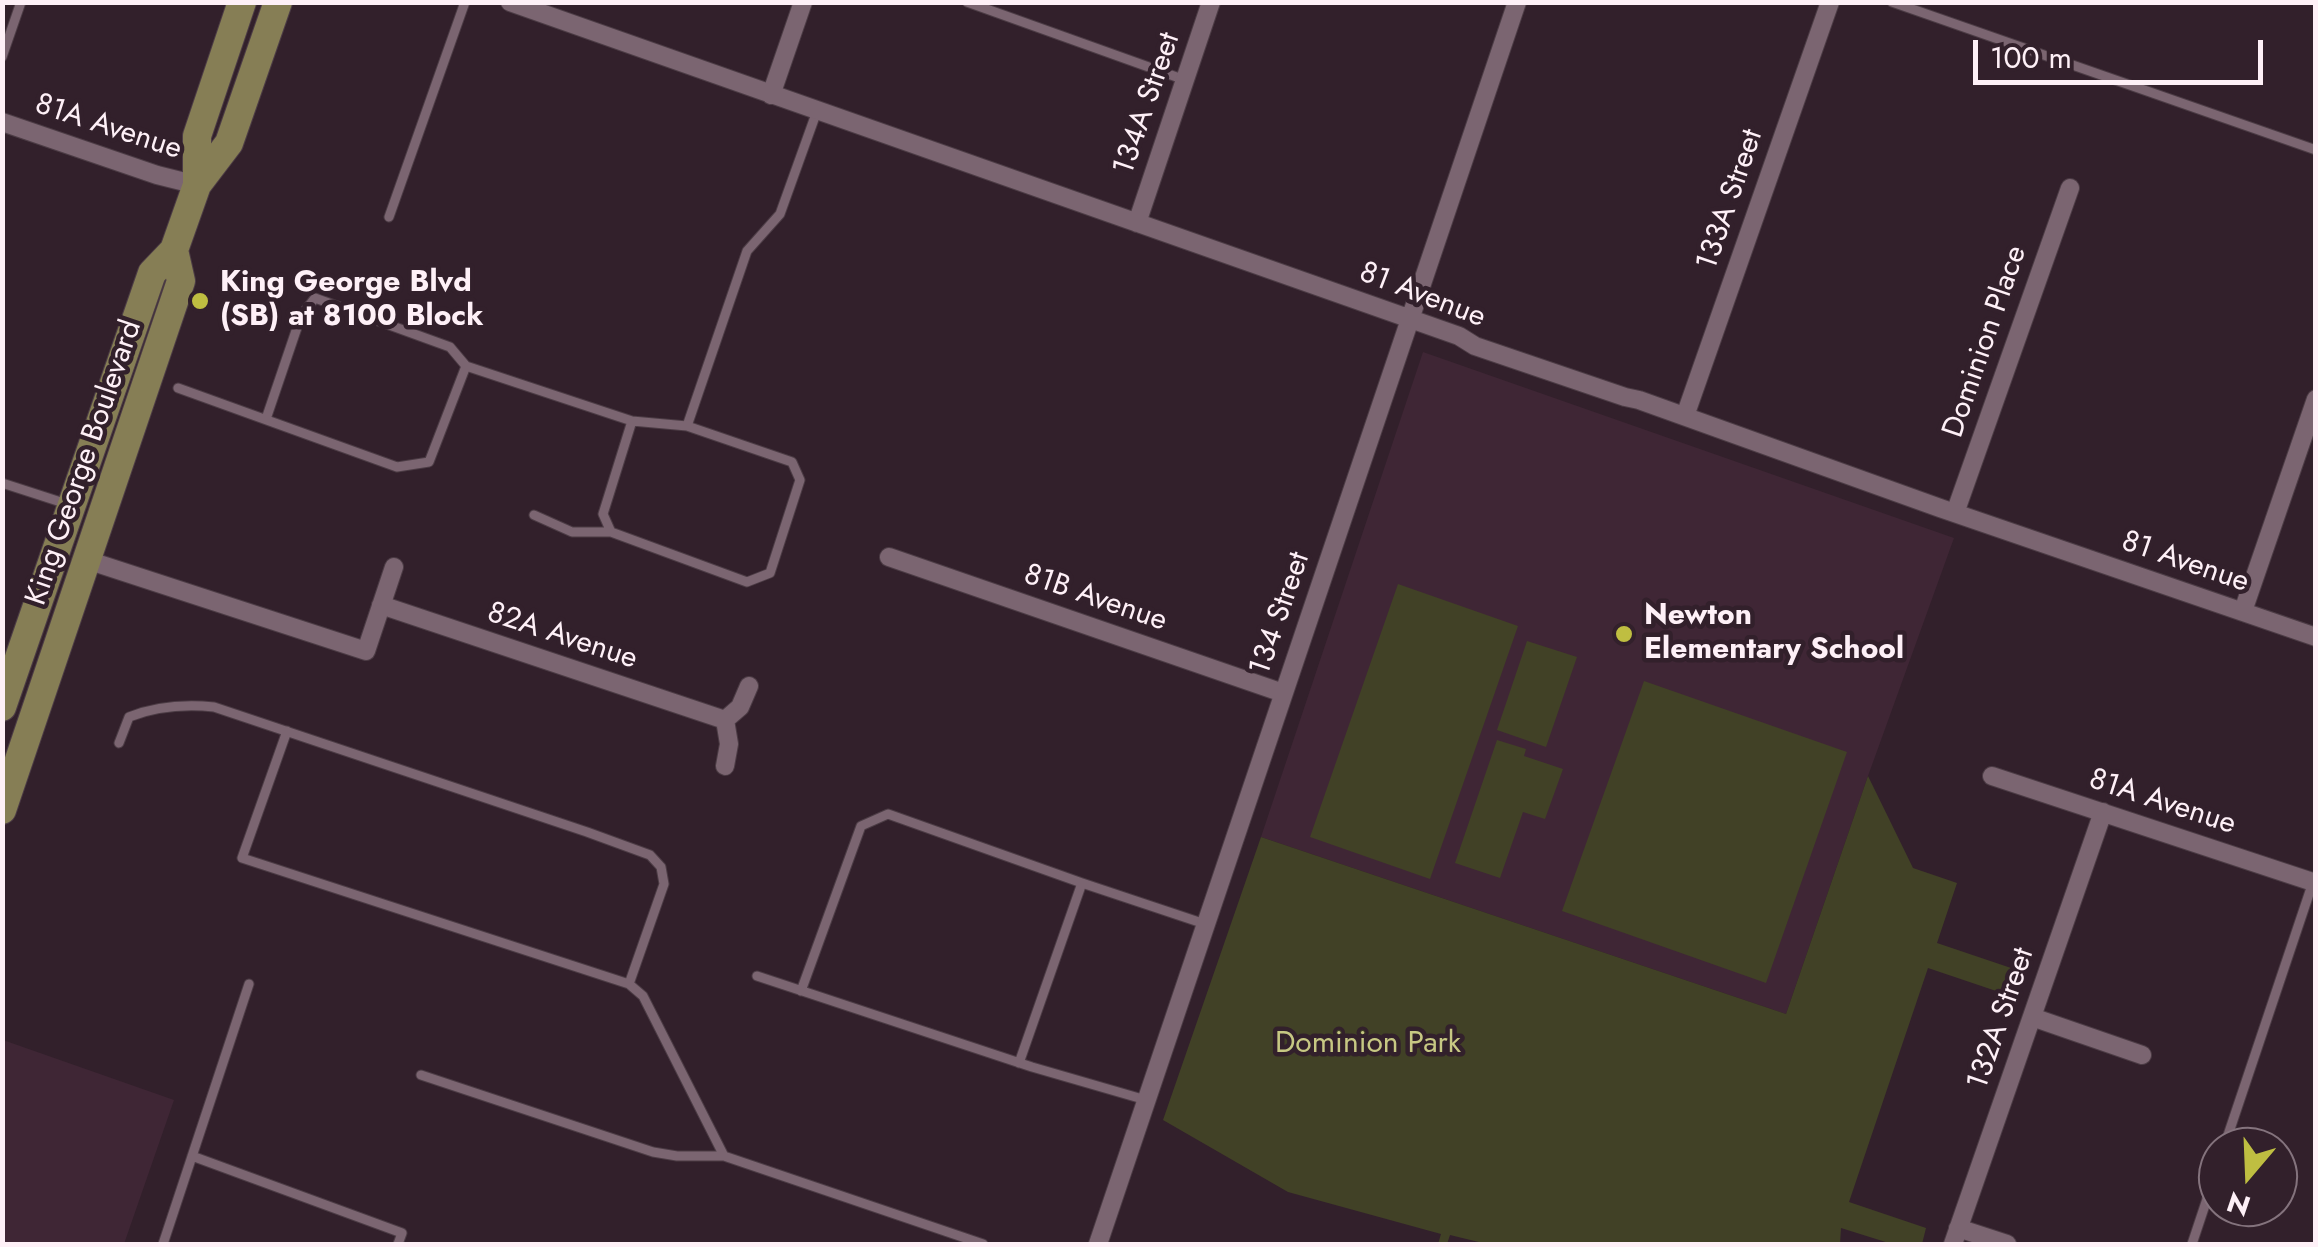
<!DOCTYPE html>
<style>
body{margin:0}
#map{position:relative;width:2318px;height:1247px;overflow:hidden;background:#32202b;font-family:Jost,sans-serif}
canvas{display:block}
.frame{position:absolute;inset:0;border:5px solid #fef0f7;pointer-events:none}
.north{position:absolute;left:2198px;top:1127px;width:100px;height:100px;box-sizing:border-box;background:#32202b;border:2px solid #84737d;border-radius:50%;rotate:199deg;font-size:28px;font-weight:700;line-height:40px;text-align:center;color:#fef0f7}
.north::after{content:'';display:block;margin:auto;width:35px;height:45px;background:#bfbe41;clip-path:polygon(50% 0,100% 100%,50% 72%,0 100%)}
.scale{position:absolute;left:1973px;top:40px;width:290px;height:45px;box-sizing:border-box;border:5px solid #fef0f7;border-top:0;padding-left:12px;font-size:30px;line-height:35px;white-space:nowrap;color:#fef0f7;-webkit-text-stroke:8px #32202b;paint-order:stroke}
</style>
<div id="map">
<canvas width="2318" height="1247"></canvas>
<div class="frame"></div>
<div class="north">N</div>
<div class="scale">100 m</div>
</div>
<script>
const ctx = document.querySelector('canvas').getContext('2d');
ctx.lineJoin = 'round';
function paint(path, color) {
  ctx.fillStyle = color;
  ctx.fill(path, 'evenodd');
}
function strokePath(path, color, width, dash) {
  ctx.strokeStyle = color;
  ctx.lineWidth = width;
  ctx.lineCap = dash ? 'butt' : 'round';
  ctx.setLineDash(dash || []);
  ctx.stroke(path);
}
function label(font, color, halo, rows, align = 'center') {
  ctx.font = font + ' Jost,sans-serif';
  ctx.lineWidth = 9;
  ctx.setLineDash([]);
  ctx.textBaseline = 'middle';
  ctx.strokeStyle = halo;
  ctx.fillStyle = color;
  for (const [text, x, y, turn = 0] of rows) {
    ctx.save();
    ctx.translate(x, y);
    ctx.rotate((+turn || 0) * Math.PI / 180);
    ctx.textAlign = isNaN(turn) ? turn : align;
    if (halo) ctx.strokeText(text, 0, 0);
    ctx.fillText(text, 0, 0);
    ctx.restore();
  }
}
const built = new Path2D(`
 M 1423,352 L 1954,538 L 1868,776 L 1786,1014 L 1261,837 Z
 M 3,1040 L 174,1100 L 124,1244 L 3,1244 Z`);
const green = new Path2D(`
 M 1398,584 L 1518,626 L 1430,879 L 1310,837 Z
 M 1527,641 L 1577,657 L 1546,747 L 1497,730 Z
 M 1644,681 L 1847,752 L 1766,983 L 1562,911 Z
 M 1497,740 L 1526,749 L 1524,756 L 1563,769 L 1545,819 L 1523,812 L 1500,878 L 1455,863 Z
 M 1868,776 L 1913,868 L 1957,883 L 1937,943 L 2014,969 L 2005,994 L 1928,968 L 1849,1202 L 1926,1228 L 1922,1244 L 1892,1244 L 1841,1228 L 1840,1244 L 1487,1244 L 1450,1235 L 1447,1244 L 1438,1244 L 1441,1234 L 1288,1192 L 1163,1120 L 1261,837 L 1786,1014 Z`);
const service = new Path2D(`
 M 967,2 L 1185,80
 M 1892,2 L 2316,150
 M 2,57 L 21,2
 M 389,217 L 465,2
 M 178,388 L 397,467 L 429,462 L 466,366
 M 266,419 L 301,316 L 315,298 L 450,347 L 466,366 L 632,421 L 687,426 L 792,462 L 800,480 L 770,573 L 747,582 L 611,532 L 572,532 L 534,515
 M 687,426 L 747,251 L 780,214 L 817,111
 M 2,483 L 67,504
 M 611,532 L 603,514 L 632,421
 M 287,731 L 242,858 L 629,984 L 643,996 L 724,1156 L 677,1156 L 653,1152 L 421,1075
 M 119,743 L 129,717 C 157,706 184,704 214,707 L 587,832 L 650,855 L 661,867 L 664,884 L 629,984
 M 757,976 L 1032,1067 L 1146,1100
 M 801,991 L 861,826 L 888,814 L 1082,883 L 1205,924
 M 1019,1063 L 1082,883
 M 2224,1147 L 2313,882
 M 192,1156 L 402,1233 L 398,1244
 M 724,1156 L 983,1244
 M 163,1244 L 249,984
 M 2192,1244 L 2218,1166`);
const minor = new Path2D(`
 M 510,2 L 1459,336 L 1475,346 L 1625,397 L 1639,400 L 1940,508 L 2316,637
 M 771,95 L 803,2
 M 2,122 L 157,175 L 197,185
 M 1137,223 L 1211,2
 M 1685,416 L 1830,2
 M 1955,513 L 2070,188
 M 889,557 L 1283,693
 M 87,560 L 366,651 L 394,567
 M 381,605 L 725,720 L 729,744 L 725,766
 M 2243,611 L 2316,399
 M 725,720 L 740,707 L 749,686
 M 1992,776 L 2316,883
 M 2032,1017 L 2142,1055
 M 1958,1228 L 2007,1244
 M 1098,1244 L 1517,2
 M 1953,1244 L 2103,812`);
const primary = new Path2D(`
 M 197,185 L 229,143 L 278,2
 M 2,707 L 152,273 L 174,250 L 197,185 L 197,136 L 242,2
 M 2,810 L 181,281 L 174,250`);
const markers = [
 [200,301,10,"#bfbe41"],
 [1624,634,10,"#bfbe41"]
];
const streetNames = [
 ["134A Street",1148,104,-71],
 ["81A Avenue",108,128,18],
 ["133A Street",1731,200,-71],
 ["81 Avenue",1422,296,21],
 ["Dominion Place",1986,342,-71],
 ["King George Boulevard",85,463,-71],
 ["81 Avenue",2185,563,19],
 ["81B Avenue",1095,599,19],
 ["134 Street",1281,614,-71],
 ["82A Avenue",562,637,18],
 ["81A Avenue",2162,803,18],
 ["132A Street",2002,1019,-71]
];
const poiNames = [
 ["King George Blvd",220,284],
 ["(SB) at 8100 Block",220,318],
 ["Newton",1644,617],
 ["Elementary School",1644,651]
];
const parkNames = [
 ["Dominion Park",1368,1045]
];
paint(built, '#3f2635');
paint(green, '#414126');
strokePath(service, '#4c3c45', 11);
strokePath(minor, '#4c3c45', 20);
strokePath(primary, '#4c3c45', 30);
strokePath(service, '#7b6571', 9);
strokePath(minor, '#7b6571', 18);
strokePath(primary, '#867e55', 28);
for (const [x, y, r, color] of markers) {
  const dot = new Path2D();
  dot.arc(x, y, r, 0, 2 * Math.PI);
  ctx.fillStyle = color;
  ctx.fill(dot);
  strokePath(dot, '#32202b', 4);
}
label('30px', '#fef0f7', '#32202b', streetNames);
label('bold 30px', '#fef0f7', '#32202b', poiNames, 'left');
label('30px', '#c7c883', '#32202b', parkNames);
</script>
